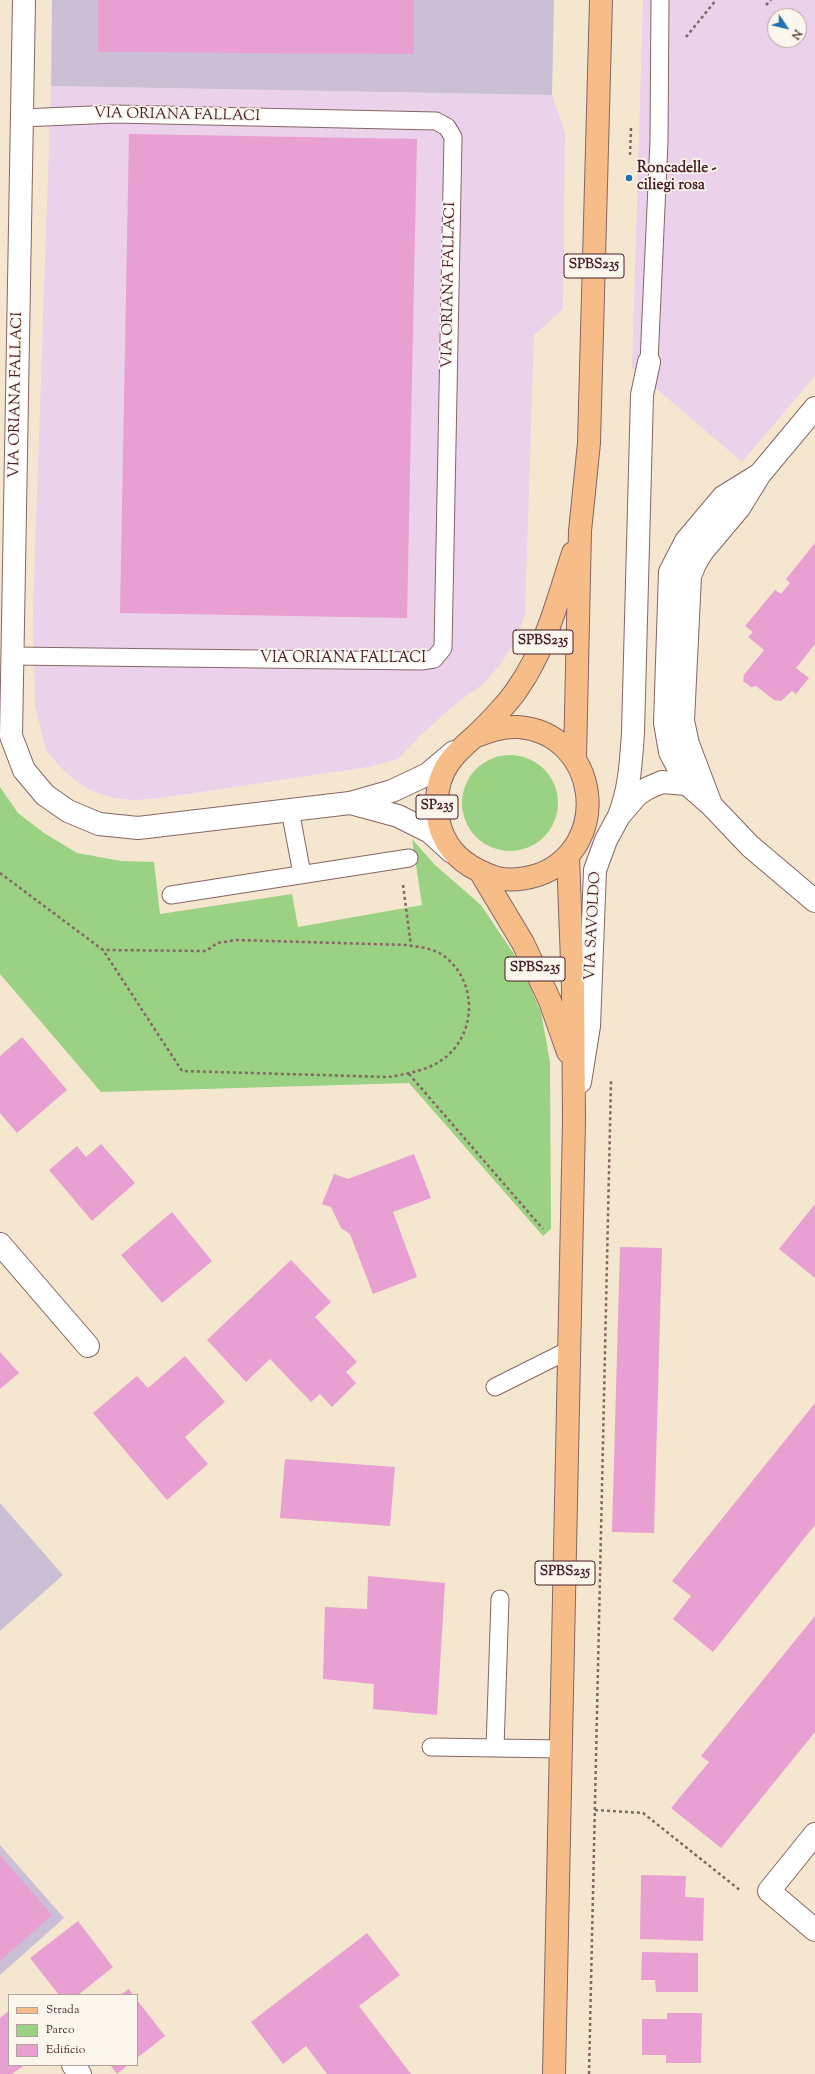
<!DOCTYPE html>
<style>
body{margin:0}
#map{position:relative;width:815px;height:2074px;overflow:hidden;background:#f5e7cf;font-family:"Sorts Mill Goudy",serif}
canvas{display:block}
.legend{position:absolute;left:8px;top:1994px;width:130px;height:72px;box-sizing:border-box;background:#fbf7ec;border:1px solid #b4a19f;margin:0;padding:5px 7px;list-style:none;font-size:12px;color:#4a1f2b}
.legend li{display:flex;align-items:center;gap:8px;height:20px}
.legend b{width:20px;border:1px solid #b4a19f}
.north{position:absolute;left:767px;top:8px;width:40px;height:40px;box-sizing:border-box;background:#fbf7ec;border:1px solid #b4a19f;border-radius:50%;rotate:125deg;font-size:11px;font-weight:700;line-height:16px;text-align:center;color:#4a1f2b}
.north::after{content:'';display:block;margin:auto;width:14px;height:18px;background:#1f6fb2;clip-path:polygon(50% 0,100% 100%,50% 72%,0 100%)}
</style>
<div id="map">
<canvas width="815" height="2074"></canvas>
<ul class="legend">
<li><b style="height:5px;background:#f7bd88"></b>Strada</li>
<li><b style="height:11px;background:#9ad183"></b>Parco</li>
<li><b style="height:11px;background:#e89fd2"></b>Edificio</li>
</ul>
<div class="north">N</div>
</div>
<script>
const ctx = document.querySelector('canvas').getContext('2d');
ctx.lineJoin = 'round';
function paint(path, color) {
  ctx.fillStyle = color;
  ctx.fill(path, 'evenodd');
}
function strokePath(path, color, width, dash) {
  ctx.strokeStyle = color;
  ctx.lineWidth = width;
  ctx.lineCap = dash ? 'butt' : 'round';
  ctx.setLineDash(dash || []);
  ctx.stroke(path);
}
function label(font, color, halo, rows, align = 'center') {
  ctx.font = font + ' "Sorts Mill Goudy",serif';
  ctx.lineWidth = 3.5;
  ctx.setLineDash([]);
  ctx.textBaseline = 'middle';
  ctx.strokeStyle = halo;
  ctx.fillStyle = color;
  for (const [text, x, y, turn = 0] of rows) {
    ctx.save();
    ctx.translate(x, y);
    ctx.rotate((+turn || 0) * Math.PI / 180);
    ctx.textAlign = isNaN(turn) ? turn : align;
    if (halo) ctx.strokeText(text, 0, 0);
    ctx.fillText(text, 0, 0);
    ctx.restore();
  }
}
const built = new Path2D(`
 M 643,0 L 815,0 L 815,376 L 742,462 L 632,368 ZM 775,16 L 799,16 L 799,40 L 775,40 Z
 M 51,86 L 552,95 L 565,133 L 563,309 L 534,335 L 525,614 L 516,640 L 500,665 L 483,684 L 453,706 L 422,734 L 398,759 L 368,767 L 154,799 L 131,800 L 113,798 L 94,792 L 77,782 L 61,768 L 46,750 L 35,706 L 33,610 Z`);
const industrial = new Path2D(`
 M 52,0 L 554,0 L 552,95 L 51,86 Z
 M 0,1503 L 63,1575 L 0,1631 Z
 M 0,1845 L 64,1918 L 0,1975 Z`);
const green = new Path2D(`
 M462 803a48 48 0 1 1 96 0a48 48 0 1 1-96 0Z
 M 0,787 L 18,813 L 44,833 L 77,853 L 121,861 L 154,862 L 160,914 L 292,894 L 298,927 L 422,905 L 412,839 L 435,865 L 481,905 L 520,963 L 541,1012 L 550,1062 L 551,1229 L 543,1236 L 409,1083 L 101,1092 L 0,974 Z`);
const building = new Path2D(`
 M 98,0 L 414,0 L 414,54 L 98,52 Z
 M 129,134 L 417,139 L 407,618 L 120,613 Z
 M 815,543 L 815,644 L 796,668 L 809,678 L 796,694 L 792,691 L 781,701 L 774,700 L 756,686 L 751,687 L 743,681 L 744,675 L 764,650 L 748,637 L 753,632 L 745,626 L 775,590 L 781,594 L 790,583 L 786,579 Z
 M 22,1037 L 67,1090 L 17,1133 L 0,1113 L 0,1056 Z
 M 101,1144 L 135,1183 L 92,1221 L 49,1170 L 77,1146 L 86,1157 Z
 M 414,1154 L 431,1198 L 393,1212 L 417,1277 L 373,1294 L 350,1234 L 341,1228 L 331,1207 L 322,1204 L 334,1174 L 348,1179 Z
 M 815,1204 L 815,1278 L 779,1249 Z
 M 172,1212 L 212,1261 L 162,1303 L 121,1255 Z
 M 620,1247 L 662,1248 L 654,1533 L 612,1532 Z
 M 291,1260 L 331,1302 L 315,1317 L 357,1362 L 346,1372 L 356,1383 L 332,1407 L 320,1394 L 311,1402 L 270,1359 L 246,1382 L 207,1340 Z
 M 0,1352 L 19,1373 L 0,1389 Z
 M 185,1356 L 225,1402 L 185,1437 L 208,1464 L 167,1500 L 93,1413 L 137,1376 L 148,1388 Z
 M 815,1403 L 815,1525 L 713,1652 L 673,1619 L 691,1596 L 672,1581 Z
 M 285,1459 L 395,1467 L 390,1526 L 280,1518 Z
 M 368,1576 L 445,1583 L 437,1715 L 373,1709 L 374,1684 L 323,1679 L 325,1607 L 367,1609 Z
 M 815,1616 L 815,1732 L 721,1848 L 671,1808 L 709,1762 L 701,1756 Z
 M 0,1855 L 52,1915 L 0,1961 Z
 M 641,1875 L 686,1876 L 685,1897 L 704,1898 L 703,1941 L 640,1939 Z
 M 78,1921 L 113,1967 L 78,1995 L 59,1995 L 30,1958 Z
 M 367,1933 L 400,1975 L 359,2006 L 411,2074 L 327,2074 L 306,2046 L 283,2064 L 251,2022 Z
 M 642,1952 L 698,1953 L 698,1992 L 656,1992 L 655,1980 L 641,1980 Z
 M 129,1989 L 133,1995 L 120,1995 Z
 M 137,2000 L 165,2036 L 137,2058 Z
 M 9,2011 L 9,2065 L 25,2065 L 12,2074 L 0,2074 L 0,2018 Z
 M 667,2013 L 702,2013 L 701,2063 L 666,2063 L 666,2055 L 642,2055 L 642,2019 L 667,2019 Z
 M 110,2065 L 128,2065 L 117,2074 Z`);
const path = new Path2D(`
 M 766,5 L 771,0
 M 686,37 L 716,0
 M 630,155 L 631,128
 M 0,873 L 103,950 L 182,1071 L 388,1077 C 407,1074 430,1070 446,1057 C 477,1031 477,981 444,956 C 433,948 419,947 406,945 L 236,940 L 217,943 L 206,951 L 103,950
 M 403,885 L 411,946
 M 409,1074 L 543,1229
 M 595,1810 L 643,1813 L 741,1891
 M 589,2074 L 611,1081`);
const service = new Path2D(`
 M 649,362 L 659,141 L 660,0
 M 13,656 L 421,661 L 434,659 L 443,648 L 453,137 L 447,127 L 436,121 L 115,114 L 22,118
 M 290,810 L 302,874
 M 171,895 L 409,858
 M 495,1387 L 569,1350
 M 431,1747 L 561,1749
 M 495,1748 L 500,1599`);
const minor = new Path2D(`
 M 24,0 L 11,736 L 24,770 L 45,795 L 68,811 L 99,824 L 138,828 L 350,803 L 392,791 L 428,774 L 454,752
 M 760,474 L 723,497 L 686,541 L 670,572 L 665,723 L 670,752 L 687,784 L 711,805 L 750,846 L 815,901
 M 710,802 L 688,744 L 683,721 L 690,576 L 695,564 L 702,552 L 739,508 L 760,474 L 815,408
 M 350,803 L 398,816 L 430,832 L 452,852
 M 619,816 C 630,788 631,761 633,732 L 642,395 L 649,362
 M 580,1082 L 589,1026 L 595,870 L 606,840 L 619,816 L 637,795 L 648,788 L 662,782 L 687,784
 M 0,1244 L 88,1346
 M 815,1834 L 769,1891 L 815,1930
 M 73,2065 L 80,2074`);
const primary = new Path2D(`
 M 474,737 C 488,731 503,726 518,727 C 599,733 614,847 538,875 C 525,879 510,881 497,878 C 475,871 454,859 444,837 C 438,826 437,812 437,800 C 438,770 453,755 474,737 C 486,726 510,701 518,688 C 546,648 558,599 573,553
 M 575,758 L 580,531 L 589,443 L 601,0
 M 481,873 L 523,943 L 550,1001 L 568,1052
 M 554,2074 L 574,1121 L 573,988 L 568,856`);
const markers = [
 [629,178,4,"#1f6fb2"]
];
const shields = [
 [594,266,60],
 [543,642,60],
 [437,807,42],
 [535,969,60],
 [565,1573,60]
];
const shieldNames = [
 ["SPBS235",594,266],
 ["SPBS235",543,642],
 ["SP235",437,807],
 ["SPBS235",535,969],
 ["SPBS235",565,1573]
];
const streetNames = [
 ["VIA ORIANA FALLACI",177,116,1],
 ["VIA ORIANA FALLACI",450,285,-89],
 ["VIA ORIANA FALLACI",17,395,-89],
 ["VIA ORIANA FALLACI",343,659],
 ["VIA SAVOLDO",594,926,-87]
];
const poiNames = [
 ["Roncadelle -",637,169],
 ["ciliegi rosa",637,186]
];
paint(built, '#ecd1ea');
paint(industrial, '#cbbfd5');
paint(green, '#9ad183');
paint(building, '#e89fd2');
strokePath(service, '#866564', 19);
strokePath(minor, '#866564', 24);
strokePath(primary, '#866564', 24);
strokePath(path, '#866564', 2.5, [3, 3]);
strokePath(service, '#fff', 17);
strokePath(minor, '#fff', 22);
strokePath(primary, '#f7bd88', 22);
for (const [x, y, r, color] of markers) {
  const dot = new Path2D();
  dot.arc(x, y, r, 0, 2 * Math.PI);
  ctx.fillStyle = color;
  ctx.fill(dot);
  strokePath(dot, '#fbf7ec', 1.5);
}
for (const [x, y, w] of shields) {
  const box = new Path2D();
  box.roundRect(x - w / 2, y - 12, w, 24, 3);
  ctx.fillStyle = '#fbf7ec';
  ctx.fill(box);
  strokePath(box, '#4a1f2b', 1);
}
label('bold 14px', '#4a1f2b', null, shieldNames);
label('15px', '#4a1f2b', '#fbf7ec', streetNames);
label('bold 15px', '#4a1f2b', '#fbf7ec', poiNames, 'left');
</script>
